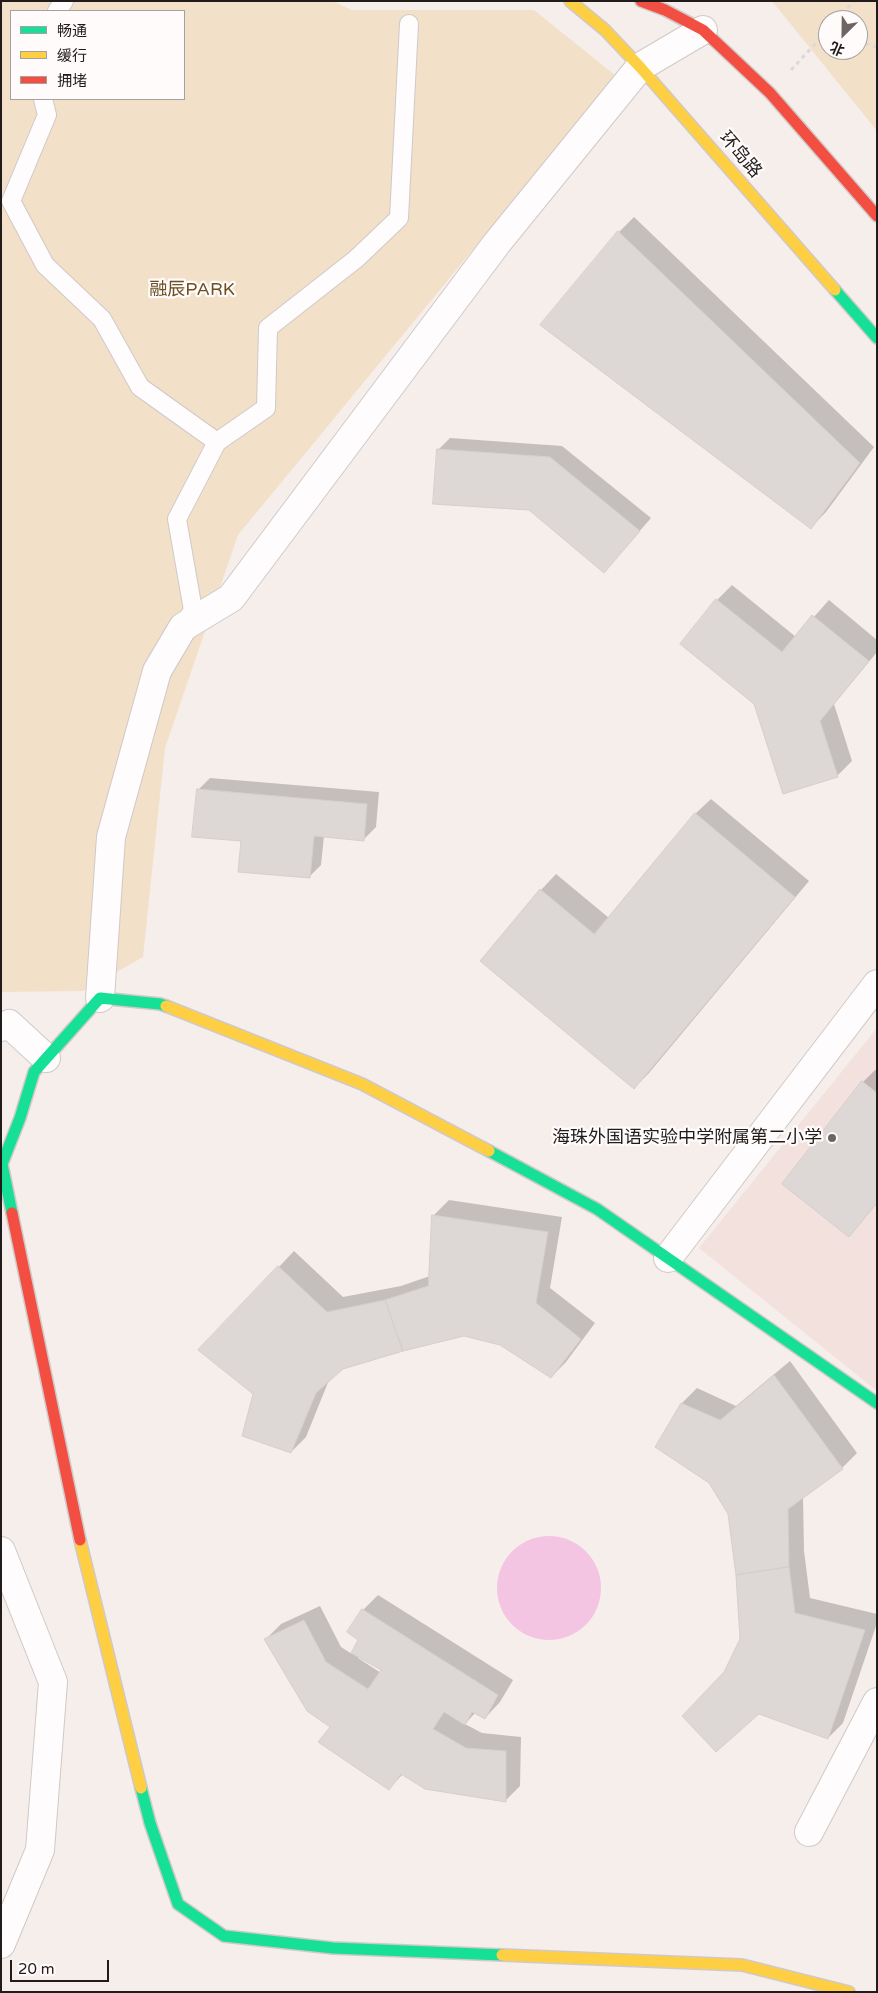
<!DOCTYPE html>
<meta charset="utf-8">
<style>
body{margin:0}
#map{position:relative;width:878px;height:1993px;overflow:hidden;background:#f6eeeb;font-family:"Varela Round","Noto Sans SC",sans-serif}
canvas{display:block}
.frame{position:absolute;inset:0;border:2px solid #211b1a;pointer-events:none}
.legend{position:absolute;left:10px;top:10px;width:175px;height:90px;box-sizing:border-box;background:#fefbfa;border:1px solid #a6a1a0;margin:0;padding:6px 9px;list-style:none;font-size:15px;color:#211b1a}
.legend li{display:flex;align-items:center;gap:10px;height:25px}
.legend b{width:25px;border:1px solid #a6a1a0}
.north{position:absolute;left:818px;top:10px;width:50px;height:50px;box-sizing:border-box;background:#fefbfa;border:1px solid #a6a1a0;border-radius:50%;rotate:203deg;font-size:14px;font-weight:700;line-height:20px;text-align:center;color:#211b1a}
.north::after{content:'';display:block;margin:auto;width:18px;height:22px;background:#6c6563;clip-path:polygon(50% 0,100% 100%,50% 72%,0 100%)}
.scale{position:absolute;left:10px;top:1960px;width:99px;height:22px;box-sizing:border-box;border:2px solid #211b1a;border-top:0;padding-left:6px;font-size:15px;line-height:18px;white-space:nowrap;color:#211b1a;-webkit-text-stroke:4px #fefbfa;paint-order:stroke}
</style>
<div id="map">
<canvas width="878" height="1993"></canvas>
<div class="frame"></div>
<ul class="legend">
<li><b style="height:6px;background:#16e098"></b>畅通</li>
<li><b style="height:6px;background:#ffcf43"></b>缓行</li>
<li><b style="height:6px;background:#f24e42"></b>拥堵</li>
</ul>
<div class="north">北</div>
<div class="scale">20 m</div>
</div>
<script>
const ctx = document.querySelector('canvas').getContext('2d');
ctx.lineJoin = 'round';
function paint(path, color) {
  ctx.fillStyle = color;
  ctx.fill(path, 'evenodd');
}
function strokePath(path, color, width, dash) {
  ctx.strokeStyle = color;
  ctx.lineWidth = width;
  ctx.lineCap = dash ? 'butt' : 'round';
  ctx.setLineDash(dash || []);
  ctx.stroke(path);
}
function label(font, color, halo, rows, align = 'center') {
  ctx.font = font + ' "Varela Round","Noto Sans SC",sans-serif';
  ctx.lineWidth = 4.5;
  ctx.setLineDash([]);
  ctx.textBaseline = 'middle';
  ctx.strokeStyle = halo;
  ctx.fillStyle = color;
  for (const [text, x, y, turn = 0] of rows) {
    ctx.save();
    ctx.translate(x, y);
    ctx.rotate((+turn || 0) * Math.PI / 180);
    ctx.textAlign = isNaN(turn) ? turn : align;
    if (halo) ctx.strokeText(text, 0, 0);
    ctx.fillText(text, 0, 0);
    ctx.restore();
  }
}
const built = new Path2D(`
 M 877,1028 L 877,1391 L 699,1248 Z`);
const green = new Path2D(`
 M 1,1 L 332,1 L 352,10 L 534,10 L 616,76 L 238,535 L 165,748 L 143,957 L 83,991 L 1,992 ZM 11,11 L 184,11 L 184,99 L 11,99 Z
 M 772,1 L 877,1 L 877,131 ZM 828,20 L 858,20 L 858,50 L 828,50 Z`);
const water = new Path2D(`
 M497 1588a52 52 0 1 1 104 0a52 52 0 1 1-104 0Z`);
const shadow = new Path2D(`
 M 634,217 L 874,447 L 826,512 L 811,527 L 619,232 Z
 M 450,438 L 562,446 L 651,518 L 604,572 L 529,509 L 438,450 Z
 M 732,585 L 796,637 L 829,600 L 877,640 L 877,652 L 834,704 L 852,761 L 837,776 L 756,703 L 682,643 L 717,600 Z
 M 210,778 L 379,792 L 376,827 L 364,839 L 324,836 L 321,865 L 309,877 L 242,840 L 198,790 Z
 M 711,799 L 809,881 L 649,1073 L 634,1088 L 482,961 L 541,890 L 556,874 L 609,918 L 695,814 Z
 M 875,1070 L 877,1071 L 877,1203 L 849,1235 L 863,1082 Z
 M 449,1200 L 562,1217 L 550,1288 L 595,1323 L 566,1362 L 551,1377 L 501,1343 L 464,1334 L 343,1368 L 329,1380 L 306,1437 L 291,1452 L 254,1393 L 200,1350 L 294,1251 L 343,1297 L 401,1286 L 430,1276 L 434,1215 Z
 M 790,1361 L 857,1453 L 842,1468 L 803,1496 L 804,1551 L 810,1598 L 877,1614 L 877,1623 L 843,1723 L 828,1738 L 726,1673 L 741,1639 L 737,1575 L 730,1514 L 682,1403 L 697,1388 L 736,1406 Z
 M 378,1595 L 513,1680 L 500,1702 L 485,1718 L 476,1712 L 465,1724 L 482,1733 L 521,1737 L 520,1786 L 505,1801 L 403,1774 L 389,1788 L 331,1727 L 266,1639 L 281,1624 L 320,1606 L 341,1647 L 352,1654 L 360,1640 L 363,1610 ZM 359,1656 L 383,1670 L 381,1673 L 358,1658 Z`);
const building = new Path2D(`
 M 618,231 L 860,463 L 811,529 L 540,325 Z
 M 437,449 L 550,457 L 640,531 L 604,573 L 529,510 L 433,504 Z
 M 716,599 L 782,652 L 812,615 L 869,661 L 820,721 L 838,777 L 783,794 L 754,704 L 680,644 Z
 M 197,789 L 367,804 L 364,841 L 314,836 L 310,878 L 238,872 L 241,841 L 192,837 Z
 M 695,813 L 795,897 L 634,1089 L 480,961 L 540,889 L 594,934 Z
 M 862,1081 L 877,1093 L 877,1203 L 849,1237 L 782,1184 Z
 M 432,1215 L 548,1232 L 536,1303 L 581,1339 L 551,1378 L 500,1345 L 464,1336 L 403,1351 L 385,1300 L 428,1286 Z
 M 278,1266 L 327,1312 L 385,1300 L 403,1351 L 343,1369 L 316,1393 L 291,1453 L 242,1436 L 253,1394 L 198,1350 Z
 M 774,1375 L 843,1469 L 788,1509 L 789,1567 L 736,1575 L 728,1514 L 709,1483 L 655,1447 L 681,1403 L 720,1420 Z
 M 789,1567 L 795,1613 L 865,1630 L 828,1739 L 759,1714 L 716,1752 L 682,1716 L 724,1672 L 740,1639 L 736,1575 Z
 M 362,1609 L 498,1695 L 485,1719 L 472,1712 L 465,1725 L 444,1712 L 433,1729 L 466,1748 L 506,1751 L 506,1802 L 425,1789 L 401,1774 L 389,1790 L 318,1742 L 330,1727 L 307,1711 L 264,1639 L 304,1620 L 326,1662 L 368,1689 L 381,1670 L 351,1653 L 358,1640 L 347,1632 Z`);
const path = new Path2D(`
 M 837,20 L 854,1
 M 858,41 L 877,47
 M 791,70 L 828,30`);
const lane = new Path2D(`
 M 57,11 L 64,1
 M 43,99 L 47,115 L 11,201 L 45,265 L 102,319 L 140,387 L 217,442
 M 183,626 L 193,610 L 177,519 L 217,442 L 266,408 L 268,328 L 356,259 L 399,218 L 409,24`);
const street = new Path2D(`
 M 100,998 L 111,837 L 157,671 L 183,627 L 231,598 L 497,243 L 640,67 L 703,30
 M 1,1027 L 9,1024 L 46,1058
 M 668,1258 L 877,984
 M 1,1551 L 53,1682 L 40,1850 L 1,1944
 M 809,1832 L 877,1702`);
const fast = new Path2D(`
 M 835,290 L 877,338
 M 489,1151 L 597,1209 L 877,1403
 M 12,1213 L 2,1164 L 20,1118 L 34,1072 L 100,998 L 160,1004 L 166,1006
 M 141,1788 L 150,1823 L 178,1904 L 224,1936 L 333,1948 L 502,1955`);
const slow = new Path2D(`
 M 570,1 L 605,30 L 640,67 L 835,290
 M 166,1006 L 362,1084 L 489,1151
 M 80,1540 L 141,1788
 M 502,1955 L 742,1965 L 849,1992`);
const jam = new Path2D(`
 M 641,1 L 665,10 L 703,30 L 770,93 L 877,216
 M 12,1213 L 80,1540`);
const markers = [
 [832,1138,5,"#6c6563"]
];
const streetNames = [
 ["环岛路",740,155,49]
];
const parkNames = [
 ["融辰PARK",192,290]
];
const poiNames = [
 ["海珠外国语实验中学附属第二小学",822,1138]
];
paint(built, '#f3e1de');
paint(green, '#f2e0c9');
paint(water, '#f4c5e2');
paint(shadow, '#0003');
paint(building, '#ddd7d6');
strokePath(building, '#d4cecd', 1);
strokePath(lane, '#d0c9c7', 20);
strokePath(street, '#d0c9c7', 30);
strokePath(fast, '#d0c9c7', 14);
strokePath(slow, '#d0c9c7', 14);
strokePath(jam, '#d0c9c7', 14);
strokePath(path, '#dcd9d8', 3, [4, 4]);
strokePath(lane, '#fefcfc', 18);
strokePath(street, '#fefcfc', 28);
strokePath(fast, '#16e098', 11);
strokePath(slow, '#ffcf43', 11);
strokePath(jam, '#f24e42', 11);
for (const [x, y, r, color] of markers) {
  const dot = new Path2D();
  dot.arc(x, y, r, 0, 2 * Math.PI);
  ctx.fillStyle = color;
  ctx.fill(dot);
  strokePath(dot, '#fefbfa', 2);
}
label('18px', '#211b1a', '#fefbfa', streetNames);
label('18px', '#6c4f22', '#fefbfa', parkNames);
label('18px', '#211b1a', '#fefbfa', poiNames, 'right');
</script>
